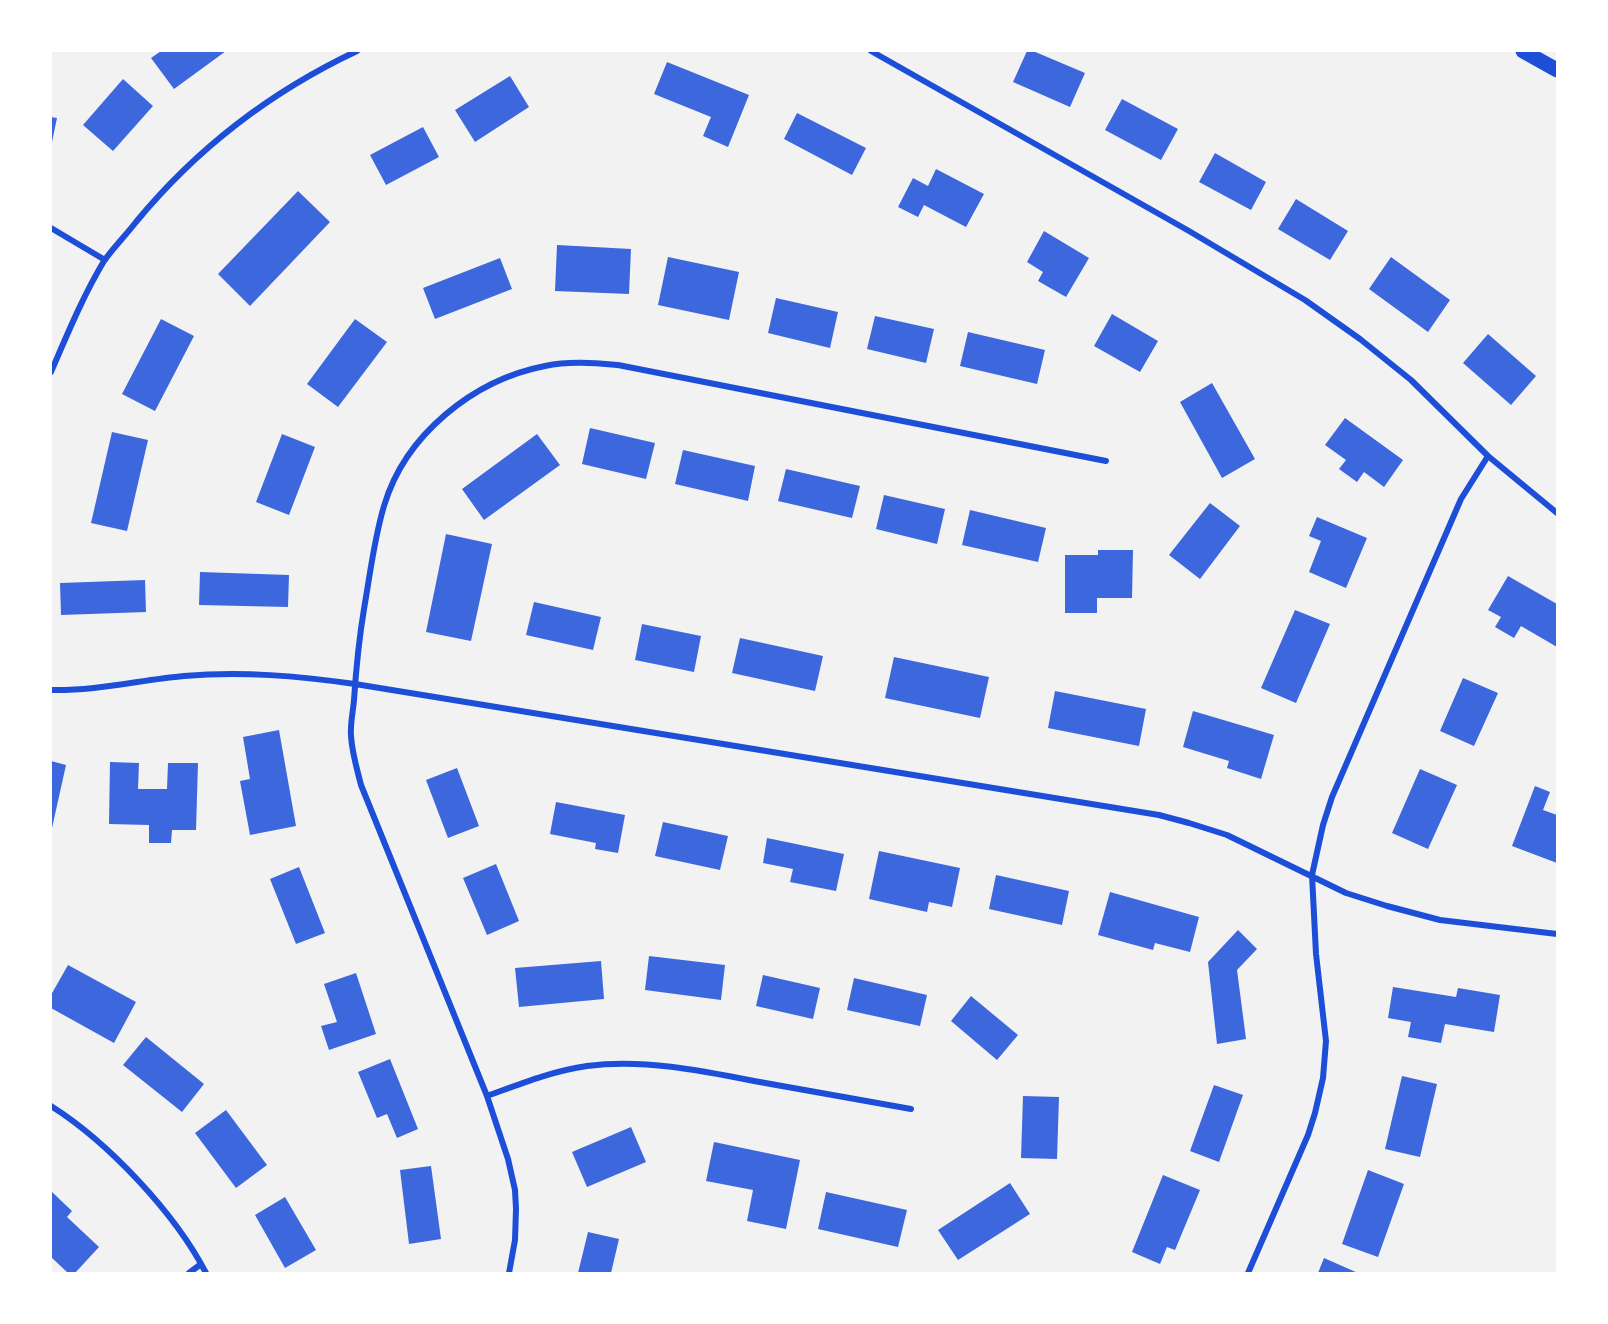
<!DOCTYPE html>
<style>
body{margin:0}
#map{position:relative;width:1608px;height:1324px;overflow:hidden;background:#f2f2f2;font-family:"Titillium Web",sans-serif}
canvas{display:block}
.frame{position:absolute;inset:0;border:52px solid #fff;pointer-events:none}
</style>
<div id="map">
<canvas width="1608" height="1324"></canvas>
<div class="frame"></div>
</div>
<script>
const ctx = document.querySelector('canvas').getContext('2d');
ctx.lineJoin = 'round';
function paint(path, color) {
  ctx.fillStyle = color;
  ctx.fill(path, 'evenodd');
}
function strokePath(path, color, width, dash) {
  ctx.strokeStyle = color;
  ctx.lineWidth = width;
  ctx.lineCap = dash ? 'butt' : 'round';
  ctx.setLineDash(dash || []);
  ctx.stroke(path);
}
const building = new Path2D(`
 M 161,51 L 226,51 L 174,89 L 151,58 Z
 M 1027,51 L 1033,51 L 1085,73 L 1070,107 L 1013,82 Z
 M 667,62 L 749,95 L 728,147 L 703,136 L 711,117 L 654,94 Z
 M 510,76 L 529,107 L 475,142 L 455,110 Z
 M 123,79 L 153,106 L 113,151 L 83,125 Z
 M 1122,99 L 1178,129 L 1161,160 L 1105,130 Z
 M 797,113 L 866,148 L 852,175 L 784,139 Z
 M 51,117 L 57,118 L 52,142 L 51,142 Z
 M 423,127 L 439,157 L 386,185 L 370,155 Z
 M 1215,153 L 1266,182 L 1251,210 L 1199,182 Z
 M 936,169 L 984,194 L 966,227 L 924,205 L 918,217 L 898,207 L 913,178 L 928,186 Z
 M 298,191 L 330,222 L 250,306 L 218,274 Z
 M 1296,199 L 1348,231 L 1330,260 L 1278,229 Z
 M 1044,231 L 1089,258 L 1066,297 L 1038,281 L 1043,272 L 1027,262 Z
 M 557,245 L 631,249 L 629,294 L 555,291 Z
 M 668,257 L 739,272 L 729,320 L 658,305 Z
 M 1391,257 L 1450,300 L 1428,332 L 1369,289 Z
 M 500,258 L 512,289 L 435,319 L 423,288 Z
 M 776,298 L 838,312 L 830,348 L 768,333 Z
 M 1112,314 L 1158,341 L 1140,372 L 1094,346 Z
 M 875,316 L 934,329 L 926,363 L 867,349 Z
 M 161,319 L 194,336 L 155,411 L 122,394 Z
 M 355,319 L 387,342 L 338,407 L 307,384 Z
 M 968,332 L 1045,350 L 1037,384 L 960,366 Z
 M 1488,334 L 1536,376 L 1511,405 L 1463,363 Z
 M 1212,383 L 1255,459 L 1222,478 L 1180,402 Z
 M 1345,418 L 1403,460 L 1384,487 L 1364,472 L 1357,482 L 1339,469 L 1346,460 L 1325,445 Z
 M 590,428 L 655,443 L 646,479 L 582,464 Z
 M 112,432 L 148,440 L 127,531 L 91,523 Z
 M 282,434 L 315,447 L 289,515 L 256,502 Z
 M 537,434 L 560,465 L 484,520 L 462,489 Z
 M 683,450 L 755,466 L 748,501 L 675,484 Z
 M 786,469 L 860,486 L 852,518 L 778,501 Z
 M 884,495 L 945,509 L 937,544 L 876,529 Z
 M 1210,503 L 1240,526 L 1200,579 L 1169,555 Z
 M 970,510 L 1046,528 L 1038,562 L 962,545 Z
 M 1317,517 L 1367,538 L 1346,588 L 1309,572 L 1321,541 L 1309,536 Z
 M 446,534 L 492,544 L 471,641 L 426,632 Z
 M 1098,550 L 1133,550 L 1132,598 L 1097,598 L 1097,613 L 1065,613 L 1065,555 L 1098,555 Z
 M 200,572 L 289,575 L 288,607 L 199,605 Z
 M 1508,576 L 1557,604 L 1557,647 L 1521,626 L 1514,638 L 1495,627 L 1501,617 L 1488,610 Z
 M 145,580 L 146,612 L 61,615 L 60,583 Z
 M 534,602 L 601,617 L 593,650 L 526,635 Z
 M 1295,610 L 1330,624 L 1296,703 L 1261,688 Z
 M 642,624 L 701,636 L 694,672 L 635,660 Z
 M 740,638 L 823,656 L 815,691 L 732,673 Z
 M 894,657 L 989,677 L 980,718 L 885,698 Z
 M 1463,678 L 1498,693 L 1474,746 L 1440,731 Z
 M 1055,691 L 1146,709 L 1139,746 L 1048,728 Z
 M 1193,711 L 1274,735 L 1261,779 L 1227,768 L 1229,761 L 1183,747 Z
 M 279,730 L 296,826 L 250,835 L 240,781 L 250,779 L 243,737 Z
 M 51,761 L 66,765 L 52,828 L 51,827 Z
 M 110,762 L 139,763 L 138,789 L 167,789 L 168,763 L 198,763 L 196,830 L 172,830 L 171,843 L 149,843 L 149,825 L 109,824 Z
 M 457,768 L 479,826 L 448,838 L 426,780 Z
 M 1420,769 L 1457,785 L 1428,849 L 1392,833 Z
 M 1535,786 L 1550,792 L 1543,810 L 1557,815 L 1557,863 L 1512,846 Z
 M 556,802 L 625,815 L 618,853 L 595,849 L 596,843 L 550,834 Z
 M 663,822 L 728,836 L 720,870 L 655,856 Z
 M 767,838 L 844,854 L 836,891 L 790,882 L 793,869 L 763,863 Z
 M 879,851 L 960,868 L 952,907 L 929,902 L 927,912 L 869,899 Z
 M 496,864 L 519,921 L 487,935 L 463,878 Z
 M 299,867 L 325,933 L 296,944 L 270,879 Z
 M 996,875 L 1069,891 L 1062,925 L 989,909 Z
 M 1110,892 L 1199,917 L 1190,952 L 1155,943 L 1153,950 L 1098,935 Z
 M 1238,930 L 1257,949 L 1237,970 L 1246,1039 L 1217,1044 L 1208,962 Z
 M 649,956 L 725,965 L 721,1000 L 645,990 Z
 M 601,961 L 604,999 L 519,1007 L 515,968 Z
 M 68,965 L 136,1002 L 114,1043 L 51,1008 L 51,995 Z
 M 356,973 L 376,1034 L 329,1050 L 321,1026 L 337,1022 L 324,984 Z
 M 763,975 L 820,988 L 813,1019 L 756,1006 Z
 M 854,978 L 927,995 L 920,1026 L 847,1010 Z
 M 1393,987 L 1456,997 L 1458,988 L 1500,995 L 1494,1032 L 1445,1024 L 1441,1043 L 1408,1037 L 1411,1022 L 1388,1018 Z
 M 971,996 L 1018,1035 L 997,1060 L 951,1021 Z
 M 146,1037 L 204,1084 L 182,1112 L 123,1065 Z
 M 390,1059 L 418,1129 L 397,1138 L 387,1114 L 377,1118 L 358,1072 Z
 M 1402,1076 L 1437,1084 L 1420,1157 L 1385,1149 Z
 M 1214,1085 L 1243,1095 L 1219,1162 L 1190,1151 Z
 M 1023,1096 L 1059,1097 L 1057,1159 L 1021,1158 Z
 M 226,1110 L 267,1165 L 236,1188 L 195,1133 Z
 M 631,1127 L 646,1162 L 587,1187 L 572,1152 Z
 M 714,1142 L 800,1160 L 786,1229 L 747,1221 L 753,1190 L 706,1181 Z
 M 431,1166 L 441,1239 L 409,1244 L 400,1170 Z
 M 1368,1170 L 1404,1184 L 1378,1257 L 1342,1244 Z
 M 1163,1175 L 1200,1190 L 1175,1250 L 1167,1247 L 1160,1264 L 1132,1252 Z
 M 1010,1183 L 1030,1214 L 958,1260 L 938,1230 Z
 M 51,1191 L 72,1211 L 67,1217 L 99,1247 L 75,1273 L 68,1273 L 51,1257 Z
 M 826,1192 L 907,1210 L 898,1247 L 818,1229 Z
 M 285,1197 L 316,1250 L 285,1268 L 255,1215 Z
 M 588,1232 L 619,1239 L 611,1273 L 578,1273 Z
 M 1324,1258 L 1358,1273 L 1318,1273 Z`);
const minor = new Path2D(`
 M 871,51 L 1189,231 L 1305,300 L 1360,339 L 1411,380 L 1488,456 L 1557,513
 M 51,228 L 105,260
 M 51,372 C 67,335 83,296 104,261 C 113,248 126,235 136,222 C 197,148 270,92 357,51
 M 51,690 C 96,691 140,680 184,676 C 242,671 298,676 355,684 L 1159,815 L 1189,823 L 1227,835 L 1346,893 L 1387,906 L 1440,920 L 1557,934
 M 487,1096 C 520,1084 552,1071 587,1066 C 643,1059 699,1070 754,1081 C 807,1090 859,1100 911,1109
 M 51,1106 C 108,1142 175,1213 206,1273
 M 189,1273 L 201,1264
 M 509,1273 L 515,1240 L 516,1209 L 515,1190 L 508,1159 L 487,1096 L 361,785 C 357,769 352,753 351,736 C 350,725 353,712 354,700 C 356,670 359,639 364,609 C 370,575 374,539 384,506 C 405,435 473,380 545,366 C 569,361 593,363 618,365 L 1106,461
 M 1248,1273 L 1308,1135 L 1315,1113 L 1323,1078 L 1326,1041 L 1316,954 L 1312,875 L 1323,825 L 1332,797 L 1461,499 L 1488,456`);
const primary = new Path2D(`
 M 1523,51 L 1557,70`);
paint(building, '#3d67dc');
strokePath(minor, '#1d4ed8', 6);
strokePath(primary, '#1d4ed8', 15);
</script>
